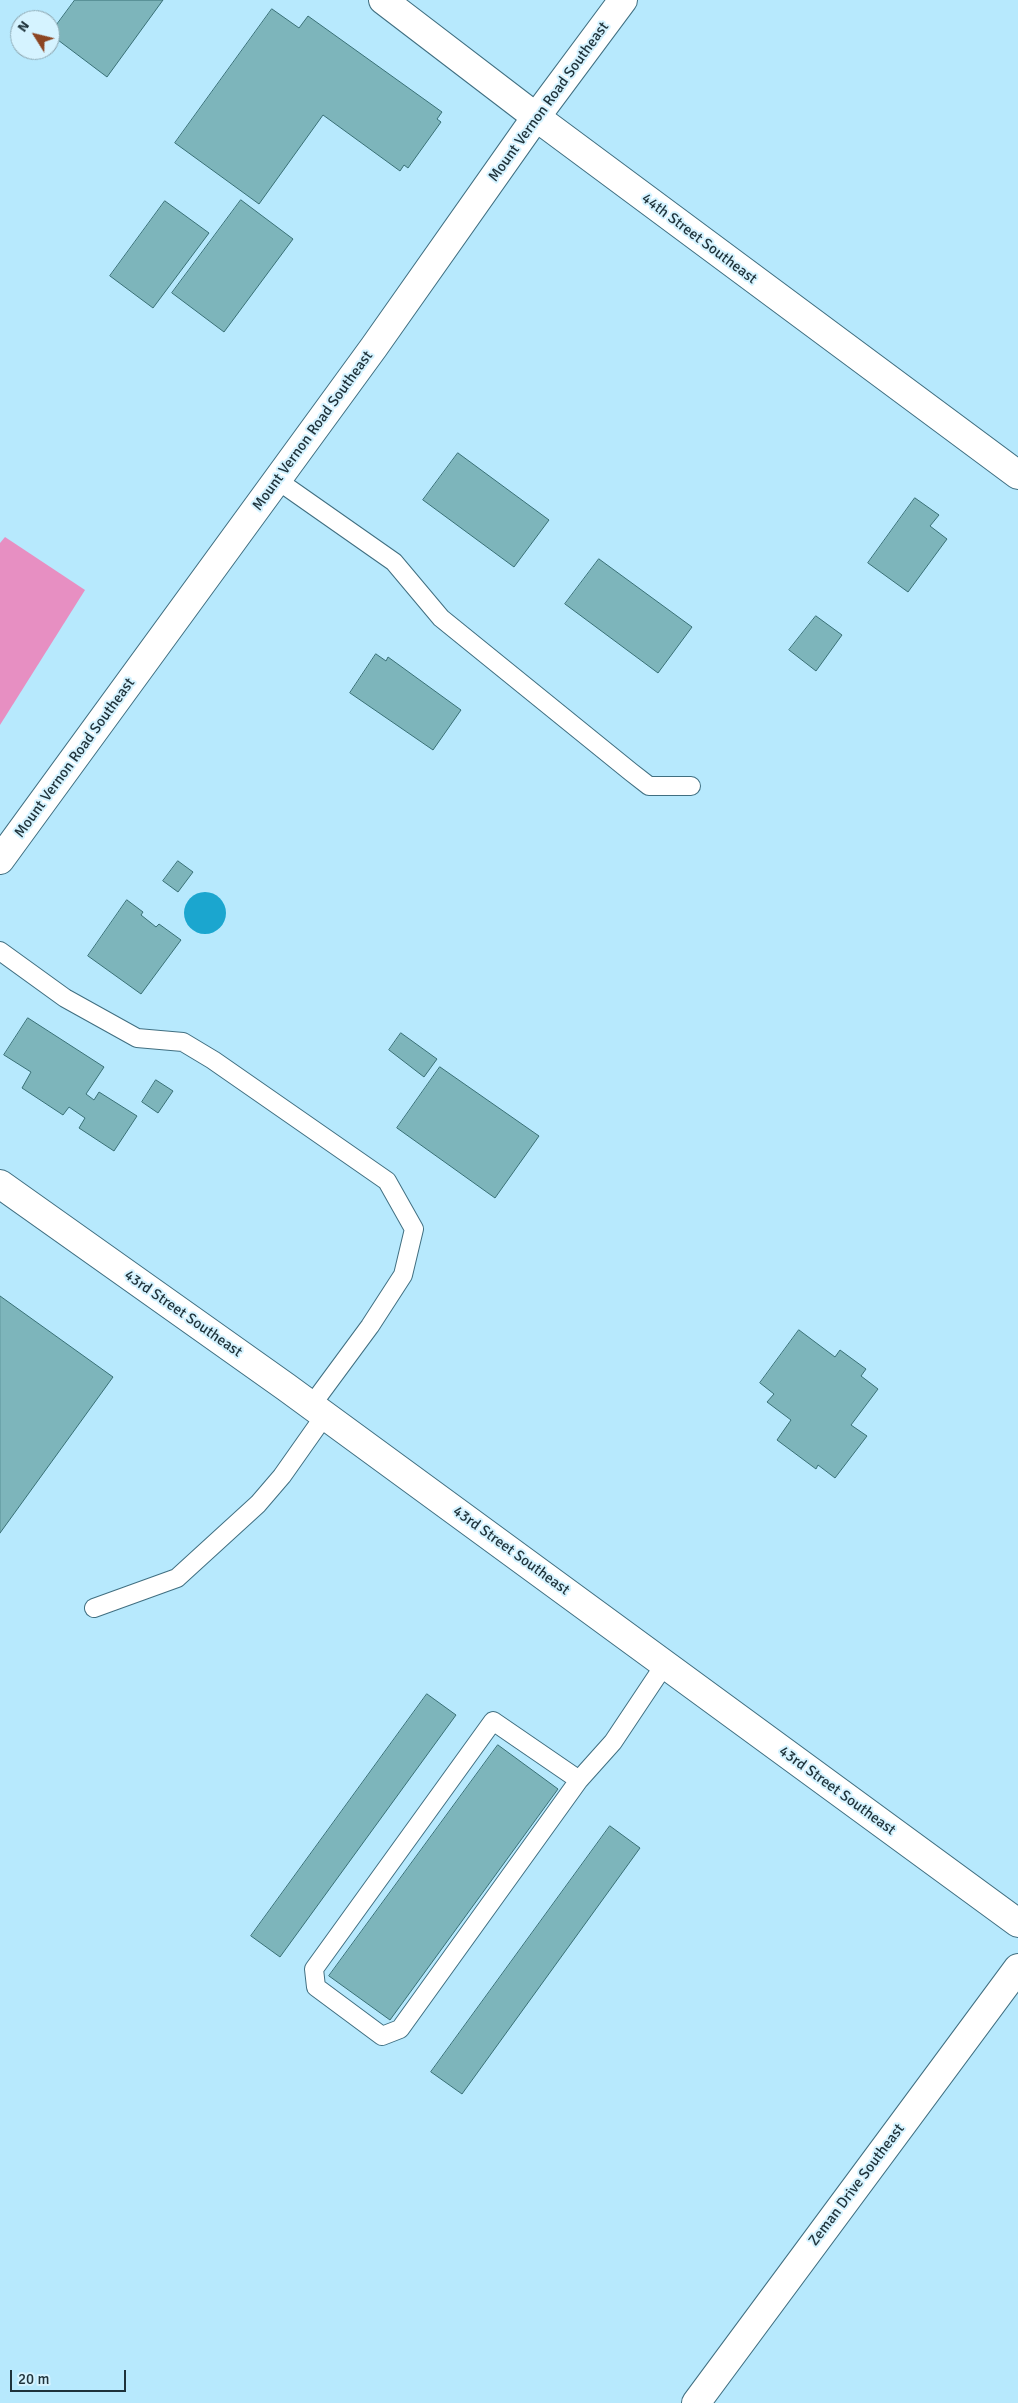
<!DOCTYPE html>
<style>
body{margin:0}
#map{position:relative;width:1018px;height:2403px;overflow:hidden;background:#b7e9fd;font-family:Signika,sans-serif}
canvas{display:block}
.north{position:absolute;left:10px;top:10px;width:50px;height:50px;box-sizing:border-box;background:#d5f3ff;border:1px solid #8ca6b0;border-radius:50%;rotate:306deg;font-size:14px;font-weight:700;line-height:20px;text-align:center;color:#1e323a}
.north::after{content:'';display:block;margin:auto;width:18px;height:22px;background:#8c4522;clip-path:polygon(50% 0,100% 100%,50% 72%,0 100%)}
.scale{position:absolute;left:10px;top:2370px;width:116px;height:22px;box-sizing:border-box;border:2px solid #1e323a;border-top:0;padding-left:6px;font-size:15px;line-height:18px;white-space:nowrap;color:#1e323a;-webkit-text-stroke:4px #d5f3ff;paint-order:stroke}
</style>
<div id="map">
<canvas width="1018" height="2403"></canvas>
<div class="north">N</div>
<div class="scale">20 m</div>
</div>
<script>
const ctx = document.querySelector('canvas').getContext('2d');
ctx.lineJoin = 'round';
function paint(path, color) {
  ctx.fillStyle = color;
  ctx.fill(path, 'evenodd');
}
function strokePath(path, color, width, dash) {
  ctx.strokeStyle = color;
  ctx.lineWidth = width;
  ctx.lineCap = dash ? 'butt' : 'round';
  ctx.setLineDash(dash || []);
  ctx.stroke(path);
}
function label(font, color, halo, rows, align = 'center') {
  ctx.font = font + ' Signika,sans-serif';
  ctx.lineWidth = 4;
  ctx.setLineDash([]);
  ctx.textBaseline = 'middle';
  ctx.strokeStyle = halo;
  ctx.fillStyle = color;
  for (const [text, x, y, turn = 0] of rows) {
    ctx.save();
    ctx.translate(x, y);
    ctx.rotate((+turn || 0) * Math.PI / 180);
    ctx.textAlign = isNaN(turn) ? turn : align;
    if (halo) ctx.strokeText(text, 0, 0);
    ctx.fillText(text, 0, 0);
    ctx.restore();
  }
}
const forest = new Path2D(`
 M 5,537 L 85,590 L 0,725 L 0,543 Z`);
const water = new Path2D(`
 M184 913a21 21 0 1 1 42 0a21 21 0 1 1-42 0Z`);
const building = new Path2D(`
 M 75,0 L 163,0 L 107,77 L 50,34 Z
 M 272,9 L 299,28 L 308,16 L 442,112 L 437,119 L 441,122 L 408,168 L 404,165 L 400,171 L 323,115 L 259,204 L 175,143 Z
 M 241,200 L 293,239 L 224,332 L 172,293 Z
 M 165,201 L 209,233 L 153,308 L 110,276 Z
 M 458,453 L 549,520 L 514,567 L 423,500 Z
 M 915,498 L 939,515 L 930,526 L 947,539 L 908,592 L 868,563 Z
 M 599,559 L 692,627 L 658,673 L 565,604 Z
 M 816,616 L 842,635 L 816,671 L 789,650 Z
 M 376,654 L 386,661 L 388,657 L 461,710 L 433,750 L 350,693 Z
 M 178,861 L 193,872 L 178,892 L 163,881 Z
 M 127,900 L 143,912 L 141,915 L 156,927 L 159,924 L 181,940 L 141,994 L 88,956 Z
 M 28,1018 L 104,1067 L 86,1094 L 94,1100 L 99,1092 L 137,1116 L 114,1151 L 79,1128 L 85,1118 L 69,1107 L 63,1115 L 22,1088 L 31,1072 L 4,1055 Z
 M 401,1033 L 437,1059 L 424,1077 L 389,1050 Z
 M 440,1067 L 539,1136 L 495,1198 L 397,1128 Z
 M 156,1080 L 173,1091 L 158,1113 L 142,1102 Z
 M 0,1296 L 113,1377 L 0,1533 Z
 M 799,1330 L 835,1357 L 840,1350 L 866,1369 L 861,1376 L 878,1389 L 851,1425 L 867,1436 L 835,1478 L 818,1465 L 816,1469 L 777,1440 L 791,1420 L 767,1402 L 774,1394 L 760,1383 Z
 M 427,1694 L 456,1715 L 280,1957 L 251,1936 Z
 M 498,1745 L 558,1789 L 390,2020 L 329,1976 Z
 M 610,1826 L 640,1848 L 462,2094 L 431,2072 Z`);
const lane = new Path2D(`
 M 277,480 L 394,562 L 441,618 L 631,772 L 649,786 L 691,786
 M 0,951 L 65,998 L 137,1038 L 183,1042 L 213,1060 L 387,1181 L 414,1229 L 403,1275 L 370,1326 L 311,1406
 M 94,1608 L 177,1578 L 258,1504 L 282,1476 L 325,1415
 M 579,1780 L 493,1721 L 314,1969 L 316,1987 L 382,2036 L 400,2029 L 579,1780 L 613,1742 L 665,1664`);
const street = new Path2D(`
 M 383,0 L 536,117
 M 0,1184 L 286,1387 L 1018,1923
 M 696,2403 L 1018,1968`);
const secondary = new Path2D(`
 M 536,117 L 1018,475`);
const primary = new Path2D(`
 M 0,860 L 374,347 L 536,117 L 623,0`);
const streetNames = [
 ["Mount Vernon Road Southeast",549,102,-54],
 ["44th Street Southeast",699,239,37],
 ["Mount Vernon Road Southeast",313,431,-54],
 ["Mount Vernon Road Southeast",75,758,-54],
 ["43rd Street Southeast",183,1314,35],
 ["43rd Street Southeast",511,1551,36],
 ["43rd Street Southeast",837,1791,36],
 ["Zeman Drive Southeast",857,2185,-53]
];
paint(forest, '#e78fc2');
paint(water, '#1ba6cf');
paint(building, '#7db5bb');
strokePath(building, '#397076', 1);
strokePath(lane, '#406f81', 20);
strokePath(street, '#406f81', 30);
strokePath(secondary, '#406f81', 30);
strokePath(primary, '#406f81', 30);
strokePath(lane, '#fff', 18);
strokePath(street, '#fff', 28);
strokePath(secondary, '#fff', 28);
strokePath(primary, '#fff', 28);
label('15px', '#1e323a', '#d5f3ff', streetNames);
</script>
